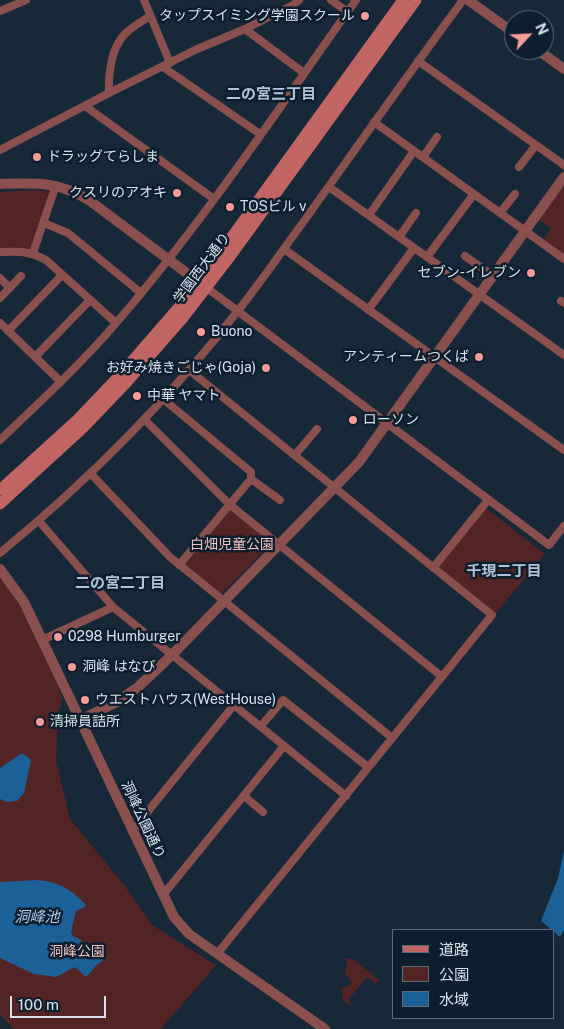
<!DOCTYPE html>
<meta charset="utf-8">
<style>
body{margin:0}
#map{position:relative;width:564px;height:1029px;overflow:hidden;background:#172838;font-family:"Public Sans","Noto Sans JP",sans-serif}
canvas{display:block}
.legend{position:absolute;left:392px;top:929px;width:162px;height:90px;box-sizing:border-box;background:#0d1e2e;border:1px solid #5e6c7a;margin:0;padding:6px 9px;list-style:none;font-size:15px;color:#d7e2ec}
.legend li{display:flex;align-items:center;gap:10px;height:25px}
.legend b{width:25px;border:1px solid #5e6c7a}
.north{position:absolute;left:504px;top:10px;width:50px;height:50px;box-sizing:border-box;background:#0d1e2e;border:1px solid #5e6c7a;border-radius:50%;rotate:65deg;font-size:14px;font-weight:700;line-height:20px;text-align:center;color:#d7e2ec}
.north::after{content:'';display:block;margin:auto;width:18px;height:22px;background:#f59b99;clip-path:polygon(50% 0,100% 100%,50% 72%,0 100%)}
.scale{position:absolute;left:10px;top:996px;width:96px;height:22px;box-sizing:border-box;border:2px solid #d7e2ec;border-top:0;padding-left:6px;font-size:15px;line-height:18px;white-space:nowrap;color:#d7e2ec;-webkit-text-stroke:4px #0d1e2e;paint-order:stroke}
</style>
<div id="map">
<canvas width="564" height="1029"></canvas>
<ul class="legend">
<li><b style="height:6px;background:#c06564"></b>道路</li>
<li><b style="height:14px;background:#532424"></b>公園</li>
<li><b style="height:14px;background:#1b6097"></b>水域</li>
</ul>
<div class="north">N</div>
<div class="scale">100 m</div>
</div>
<script>
const ctx = document.querySelector('canvas').getContext('2d');
ctx.lineJoin = 'round';
function paint(path, color) {
  ctx.fillStyle = color;
  ctx.fill(path, 'evenodd');
}
function strokePath(path, color, width, dash) {
  ctx.strokeStyle = color;
  ctx.lineWidth = width;
  ctx.lineCap = dash ? 'butt' : 'round';
  ctx.setLineDash(dash || []);
  ctx.stroke(path);
}
function label(font, color, halo, rows, align = 'center') {
  ctx.font = font + ' "Public Sans","Noto Sans JP",sans-serif';
  ctx.lineWidth = 5;
  ctx.setLineDash([]);
  ctx.textBaseline = 'middle';
  ctx.strokeStyle = halo;
  ctx.fillStyle = color;
  for (const [text, x, y, turn = 0] of rows) {
    ctx.save();
    ctx.translate(x, y);
    ctx.rotate((+turn || 0) * Math.PI / 180);
    ctx.textAlign = isNaN(turn) ? turn : align;
    if (halo) ctx.strokeText(text, 0, 0);
    ctx.fillText(text, 0, 0);
    ctx.restore();
  }
}
const green = new Path2D(`
 M 564,186 L 564,255 L 543,240 L 551,228 L 539,220 Z
 M 36,190 L 52,192 L 32,249 L 29,250 L 0,249 L 0,192 Z
 M 486,508 L 545,554 L 495,614 L 439,569 L 439,565 Z
 M 231,509 L 272,543 L 220,595 L 184,566 L 184,562 Z
 M 0,575 L 14,592 L 54,673 L 62,699 L 58,716 L 56,761 L 70,819 L 124,885 L 152,925 L 216,965 L 161,1029 L 14,1029 L 0,1015 Z
 M 346,959 L 353,959 L 379,980 L 376,984 L 367,977 L 348,1000 L 352,1004 L 350,1005 L 343,1000 L 342,987 L 348,986 L 351,984 L 350,978 L 346,975 L 345,968 L 347,968 Z`);
const water = new Path2D(`
 M 22,753 L 31,760 L 24,793 L 17,801 L 7,802 L 0,799 L 0,768 Z
 M 564,851 L 564,930 L 560,937 L 541,921 L 558,878 Z
 M 37,880 C 57,881 71,889 85,904 L 85,907 L 76,911 L 71,932 L 73,936 L 81,940 L 81,945 L 103,954 L 103,961 C 95,964 93,971 86,977 L 75,967 L 56,977 L 34,974 L 0,958 L 0,882 Z`);
const minor = new Path2D(`
 M 144,0 L 170,63
 M 331,0 L 348,12
 M 0,11 L 26,0
 M 245,29 L 304,73
 M 418,61 L 564,165
 M 163,67 L 260,134
 M 109,93 C 108,75 111,49 124,35 C 131,27 141,22 150,16
 M 85,106 L 214,199
 M 374,122 L 564,259
 M 0,150 L 109,93 L 195,50 L 245,29 L 293,5 L 299,0
 M 423,157 L 437,137
 M 519,167 L 536,145
 M 329,187 L 564,355
 M 500,213 L 515,194
 M 369,215 L 414,151
 M 44,223 L 68,233 L 141,293
 M 399,237 L 416,213
 M 284,249 L 564,450
 M 0,252 C 19,251 29,251 46,260 L 116,323
 M 33,253 L 56,185
 M 465,256 L 493,276
 M 427,257 L 474,194
 M 0,278 L 10,288
 M 207,288 L 549,545 L 564,526
 M 0,298 L 21,276
 M 561,301 L 564,303
 M 368,310 L 414,248
 M 0,323 L 61,382
 M 8,331 L 62,275
 M 35,357 L 90,300
 M 189,370 L 492,615 C 399,728 308,841 217,954
 M 163,399 L 251,472 L 251,479 L 179,565
 M 145,420 L 229,504 L 441,676
 M 0,440 C 40,402 81,364 117,322 C 204,221 279,108 356,0
 M 295,455 L 317,429
 M 91,474 L 170,557 L 391,737
 M 251,479 L 280,500
 M 39,521 L 113,607 L 346,796
 M 0,553 C 88,481 167,401 237,312 C 261,282 282,251 304,221 C 357,147 409,73 463,0
 M 433,568 L 488,500
 M 42,640 L 113,607
 M 261,726 L 283,700 L 368,767
 M 244,796 L 263,812
 M 132,831 L 234,705
 M 163,895 L 284,746`);
const tertiary = new Path2D(`
 M 468,0 L 514,33
 M 538,50 L 564,69
 M 0,184 C 35,183 60,181 90,201 L 204,286
 M 0,569 L 24,602 L 174,917 L 189,934 L 325,1029
 M 80,720 L 115,703 L 137,688 L 172,655 L 359,462 L 564,177`);
const secondary = new Path2D(`
 M 0,490 L 78,419 L 119,376 L 192,292 L 403,0
 M 0,504 L 84,427 L 127,382 L 183,318 L 229,258 L 416,0`);
const markers = [
 [365,16,5,"#f59b99"],
 [37,157,5,"#f59b99"],
 [177,193,5,"#f59b99"],
 [230,207,5,"#f59b99"],
 [531,273,5,"#f59b99"],
 [201,332,5,"#f59b99"],
 [479,357,5,"#f59b99"],
 [266,368,5,"#f59b99"],
 [137,396,5,"#f59b99"],
 [353,420,5,"#f59b99"],
 [58,637,5,"#f59b99"],
 [72,667,5,"#f59b99"],
 [85,700,5,"#f59b99"],
 [40,722,5,"#f59b99"]
];
const poiNames = [
 ["タップスイミング学園スクール",355,16,"right"],
 ["ドラッグてらしま",47,157],
 ["クスリのアオキ",167,193,"right"],
 ["TOSビルⅴ",240,207],
 ["セブン-イレブン",521,273,"right"],
 ["Buono",211,332],
 ["アンティームつくば",469,357,"right"],
 ["お好み焼きごじゃ(Goja)",256,368,"right"],
 ["中華 ヤマト",147,396],
 ["ローソン",363,420],
 ["0298 Humburger",68,637],
 ["洞峰 はなび",82,667],
 ["ウエストハウス(WestHouse)",95,700],
 ["清掃員詰所",50,722]
];
const streetNames = [
 ["学園西大通り",202,268,-53],
 ["洞峰公園通り",143,820,65]
];
const parkNames = [
 ["白畑児童公園",232,545],
 ["洞峰公園",77,952]
];
const neighbourhoodNames = [
 ["二の宮三丁目",271,94],
 ["千現二丁目",504,571],
 ["二の宮二丁目",120,583]
];
const waterNames = [
 ["洞峰池",37,917]
];
paint(green, '#532424');
paint(water, '#1b6097');
strokePath(minor, '#89504e', 8);
strokePath(tertiary, '#89504e', 10);
strokePath(secondary, '#c06564', 11);
for (const [x, y, r, color] of markers) {
  const dot = new Path2D();
  dot.arc(x, y, r, 0, 2 * Math.PI);
  ctx.fillStyle = color;
  ctx.fill(dot);
  strokePath(dot, '#0d1e2e', 2);
}
label('14px', '#d7e2ec', '#0d1e2e', poiNames, 'left');
label('14px', '#d7e2ec', '#0d1e2e', streetNames);
label('14px', '#f2c1be', '#0d1e2e', parkNames);
label('bold 15px', '#afc4d9', '#0d1e2e', neighbourhoodNames);
label('italic 15px', '#aecfef', '#0d1e2e', waterNames);
</script>
